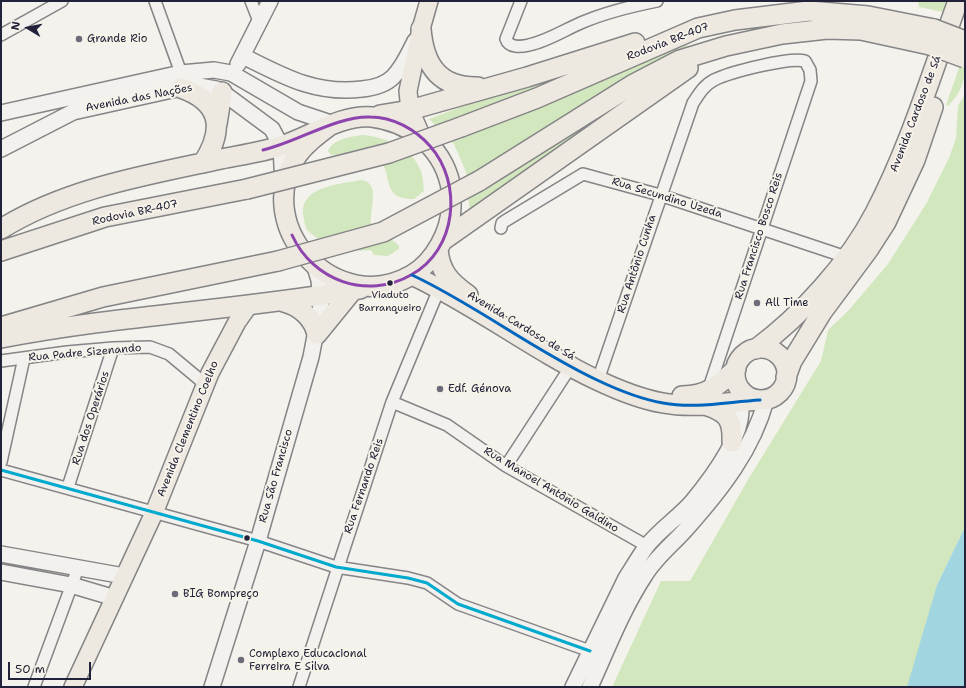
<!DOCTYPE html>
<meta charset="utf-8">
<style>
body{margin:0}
#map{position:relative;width:966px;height:688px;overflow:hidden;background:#f4f2ec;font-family:"Shantell Sans",sans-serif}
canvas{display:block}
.frame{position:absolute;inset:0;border:2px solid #22223b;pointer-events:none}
.north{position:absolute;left:8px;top:8px;width:40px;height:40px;-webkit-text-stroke:3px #f7f3e8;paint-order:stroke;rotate:280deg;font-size:11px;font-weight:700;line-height:16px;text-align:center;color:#22223b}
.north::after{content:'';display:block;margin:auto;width:14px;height:18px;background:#22223b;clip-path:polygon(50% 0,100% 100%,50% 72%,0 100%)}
.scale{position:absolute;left:8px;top:662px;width:83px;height:18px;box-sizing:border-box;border:2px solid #22223b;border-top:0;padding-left:5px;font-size:12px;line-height:14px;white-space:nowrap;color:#22223b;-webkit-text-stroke:3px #f7f3e8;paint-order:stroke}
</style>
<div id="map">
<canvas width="966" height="688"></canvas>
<div class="frame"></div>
<div class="north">N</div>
<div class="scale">50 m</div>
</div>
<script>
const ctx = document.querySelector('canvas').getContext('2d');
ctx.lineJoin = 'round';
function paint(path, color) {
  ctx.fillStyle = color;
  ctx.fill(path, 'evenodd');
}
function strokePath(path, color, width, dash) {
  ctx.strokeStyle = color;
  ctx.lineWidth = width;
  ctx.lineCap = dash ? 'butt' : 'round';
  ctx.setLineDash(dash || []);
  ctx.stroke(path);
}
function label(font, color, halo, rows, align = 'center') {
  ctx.font = font + ' "Shantell Sans",sans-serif';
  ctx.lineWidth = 4;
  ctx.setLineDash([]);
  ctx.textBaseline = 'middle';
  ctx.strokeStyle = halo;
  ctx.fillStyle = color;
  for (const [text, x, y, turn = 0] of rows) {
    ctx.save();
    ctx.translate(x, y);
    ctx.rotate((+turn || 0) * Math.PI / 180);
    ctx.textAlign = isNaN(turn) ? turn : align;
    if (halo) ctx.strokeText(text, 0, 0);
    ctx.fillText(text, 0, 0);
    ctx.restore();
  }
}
const green = new Path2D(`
 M 918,1 L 947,1 L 943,12 L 919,7 Z
 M 672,35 L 702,56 L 470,216 L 466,172 L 454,144 L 429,119 L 519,85 Z
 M 960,65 L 965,67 C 965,83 959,95 948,106 L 946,105 Z
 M 965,94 L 965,527 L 937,585 L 927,687 L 612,687 L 661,581 L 690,581 L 749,478 L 821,361 L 828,330 L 848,311 L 888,264 L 926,204 L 949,158 L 956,138 L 958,106 Z
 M 361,135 C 382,136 410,146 419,167 C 423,174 423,183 424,191 L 414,199 C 380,199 394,176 379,159 L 359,154 L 331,155 L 328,151 C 333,139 350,137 361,135 Z
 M 360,180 C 382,181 369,211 371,223 C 376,241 391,235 399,246 L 399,249 L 388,256 L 374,255 L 371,250 C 347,253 323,246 306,229 C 305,222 301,211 304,204 C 312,185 343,184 360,180 Z`);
const water = new Path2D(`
 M 965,527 L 965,687 L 907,687 L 937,585 Z`);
const street = new Path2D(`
 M 155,1 L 181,73
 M 251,1 L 260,24
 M 521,1 L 506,39 C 509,48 521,47 529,45 C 548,41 566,29 583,22 C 607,12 632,6 657,1
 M 1,35 L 62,1
 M 501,228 L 502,223 L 505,221 L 583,174 L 660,195 L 846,257
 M 1,361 L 67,352 L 113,348 L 150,347 L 169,354 L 205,384
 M 598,380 L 693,103 C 699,94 704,85 714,80 C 730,72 789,57 805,61 L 810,70 L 811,81 L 708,391
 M 392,402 L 447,425 L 506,466 L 647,546
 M 1,462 L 24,358
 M 506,466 L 573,363
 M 1,470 L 258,541 L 336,567 L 408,578 L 427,583 L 458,604 L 590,651
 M 68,487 L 113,348
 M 34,687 L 78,568
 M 299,687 L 392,402 L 439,289`);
const secondary = new Path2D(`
 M 243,56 C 283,76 316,95 362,89 C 373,88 385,85 393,77 C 403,67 409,53 415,41
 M 238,64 L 270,1
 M 1,113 L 181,73 L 214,70 L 231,73 L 298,112 L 334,124
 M 1,149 L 73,112 L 181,88 L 199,86 L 216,89 L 222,92 L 272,129 L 281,146 L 283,186
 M 1,554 L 124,576
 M 1,572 L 71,585 L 115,598
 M 212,687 L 258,541 L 311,357 L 321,305 L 319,280 L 315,267
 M 573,687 L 626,578 C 633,567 639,557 646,547 C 659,530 678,518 692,502 C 710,480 740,441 741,412 C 741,403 739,394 737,385
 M 590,687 C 607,650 622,610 645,575 C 656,557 673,544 687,528 C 721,490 753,449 766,400`);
const primary = new Path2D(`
 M 421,135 L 410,110 L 408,91 L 421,29 L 429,1
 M 73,687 L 154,513 L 210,373 L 237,322 L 249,305`);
const highway = new Path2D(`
 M 421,29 C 424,65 439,88 478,87
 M 181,88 C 221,102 225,129 203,163
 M 380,115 L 410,110 L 527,77 L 635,43
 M 217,124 L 222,92
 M 461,127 L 537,98 L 698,28 L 735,20 L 809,11 L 868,16 L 934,29
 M 479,181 L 632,85 L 680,60 L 726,46 L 782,34 L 827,29 L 861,30 L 930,45
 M 1,229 C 67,188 147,175 221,159 C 241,155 262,152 281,146 C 310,137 341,114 372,117 C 410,122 441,146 450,183 C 452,190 451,198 451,205 C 452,231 434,262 412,275 C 338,318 251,230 296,157 C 304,145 316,136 328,127
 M 442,241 L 688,68
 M 438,248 C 439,271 450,282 468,295
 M 1,251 L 105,217 L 247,189
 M 412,275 C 476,305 533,350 597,380 C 618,390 640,399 663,403 C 695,409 727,402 760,400
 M 284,302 C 300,306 313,318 317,334
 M 1,327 L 103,297 L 278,261
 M 317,334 L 352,291
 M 1,338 C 120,315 241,310 360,289
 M735 374a26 26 0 1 1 52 0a26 26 0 1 1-52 0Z
 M 756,349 C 801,316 849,263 875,213 C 910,146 932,72 958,1
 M 786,377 L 792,361 L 822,312 L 868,250 L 886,222 L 915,160 L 933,107
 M 682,396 C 707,396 718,386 736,369
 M 705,405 C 727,412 733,419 732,442`);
const highwayBridge = new Path2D(`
 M 934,29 L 965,41
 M 930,45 L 965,58
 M 247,189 L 389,153 L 461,127
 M 278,261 L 383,232 L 479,181`);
const bus1 = new Path2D(`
 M 263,150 C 298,142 336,116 370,117 C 393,117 415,129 430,146 C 463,183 457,250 411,275 C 367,300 313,281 292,235`);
const bus2 = new Path2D(`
 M 412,275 C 476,305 533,350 597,380 C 618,390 640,399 663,403 C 695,409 727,402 760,400`);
const bus3 = new Path2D(`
 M 1,470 L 258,541 L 336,567 L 408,578 L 427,583 L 458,604 L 590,651`);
const markers = [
 [79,39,4,"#6c6b79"],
 [390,283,3.5,"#22223b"],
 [757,303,4,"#6c6b79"],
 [440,389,4,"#6c6b79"],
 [247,538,3.5,"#22223b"],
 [175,594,4,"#6c6b79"],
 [241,660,4,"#6c6b79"]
];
const busNames = [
 ["Viaduto",390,295],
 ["Barranqueiro",390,308]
];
const poiNames = [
 ["Grande Rio",87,39],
 ["All Time",765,303],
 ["Edf. Génova",448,389],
 ["BIG Bompreço",183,594],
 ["Complexo Educacional",249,654],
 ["Ferreira E Silva",249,667]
];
const streetNames = [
 ["Rodovia BR-407",668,42,-21],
 ["Avenida das Nações",139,98,-11],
 ["Avenida Cardoso de Sá",916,114,-69],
 ["Rua Secundino Uzeda",667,198,17],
 ["Rodovia BR-407",135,213,-12],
 ["Rua Francisco Bosco Reis",759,236,-72],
 ["Rua Antônio Cunha",637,264,-72],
 ["Avenida Cardoso de Sá",521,326,31],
 ["Rua Padre Sizenando",85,353,-5],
 ["Rua dos Operários",91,418,-72],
 ["Avenida Clementino Coelho",188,429,-68],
 ["Rua São Francisco",276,476,-74],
 ["Rua Fernando Reis",364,486,-71],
 ["Rua Manoel Antônio Galdino",551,490,31]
];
paint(green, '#d2e7be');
paint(water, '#a1d6e0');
strokePath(street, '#858486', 14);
strokePath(secondary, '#858486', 18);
strokePath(primary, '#858486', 20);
strokePath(highway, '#858486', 22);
strokePath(street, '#f2f1ed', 11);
strokePath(secondary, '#f2f1ed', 15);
strokePath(primary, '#ede8e0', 17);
strokePath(highway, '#ede8e0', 19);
strokePath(highwayBridge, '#858486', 22, []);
strokePath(highwayBridge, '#ede8e0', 19);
strokePath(bus1, '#8e44ad', 3);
strokePath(bus2, '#0065bd', 3);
strokePath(bus3, '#00a9ce', 3);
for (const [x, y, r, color] of markers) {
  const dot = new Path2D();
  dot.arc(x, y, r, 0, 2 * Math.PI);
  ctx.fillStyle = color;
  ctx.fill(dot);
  strokePath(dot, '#f7f3e8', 1.5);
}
label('10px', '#22223b', '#f7f3e8', busNames);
label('11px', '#22223b', '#f7f3e8', poiNames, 'left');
label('11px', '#22223b', '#f7f3e8', streetNames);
</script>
